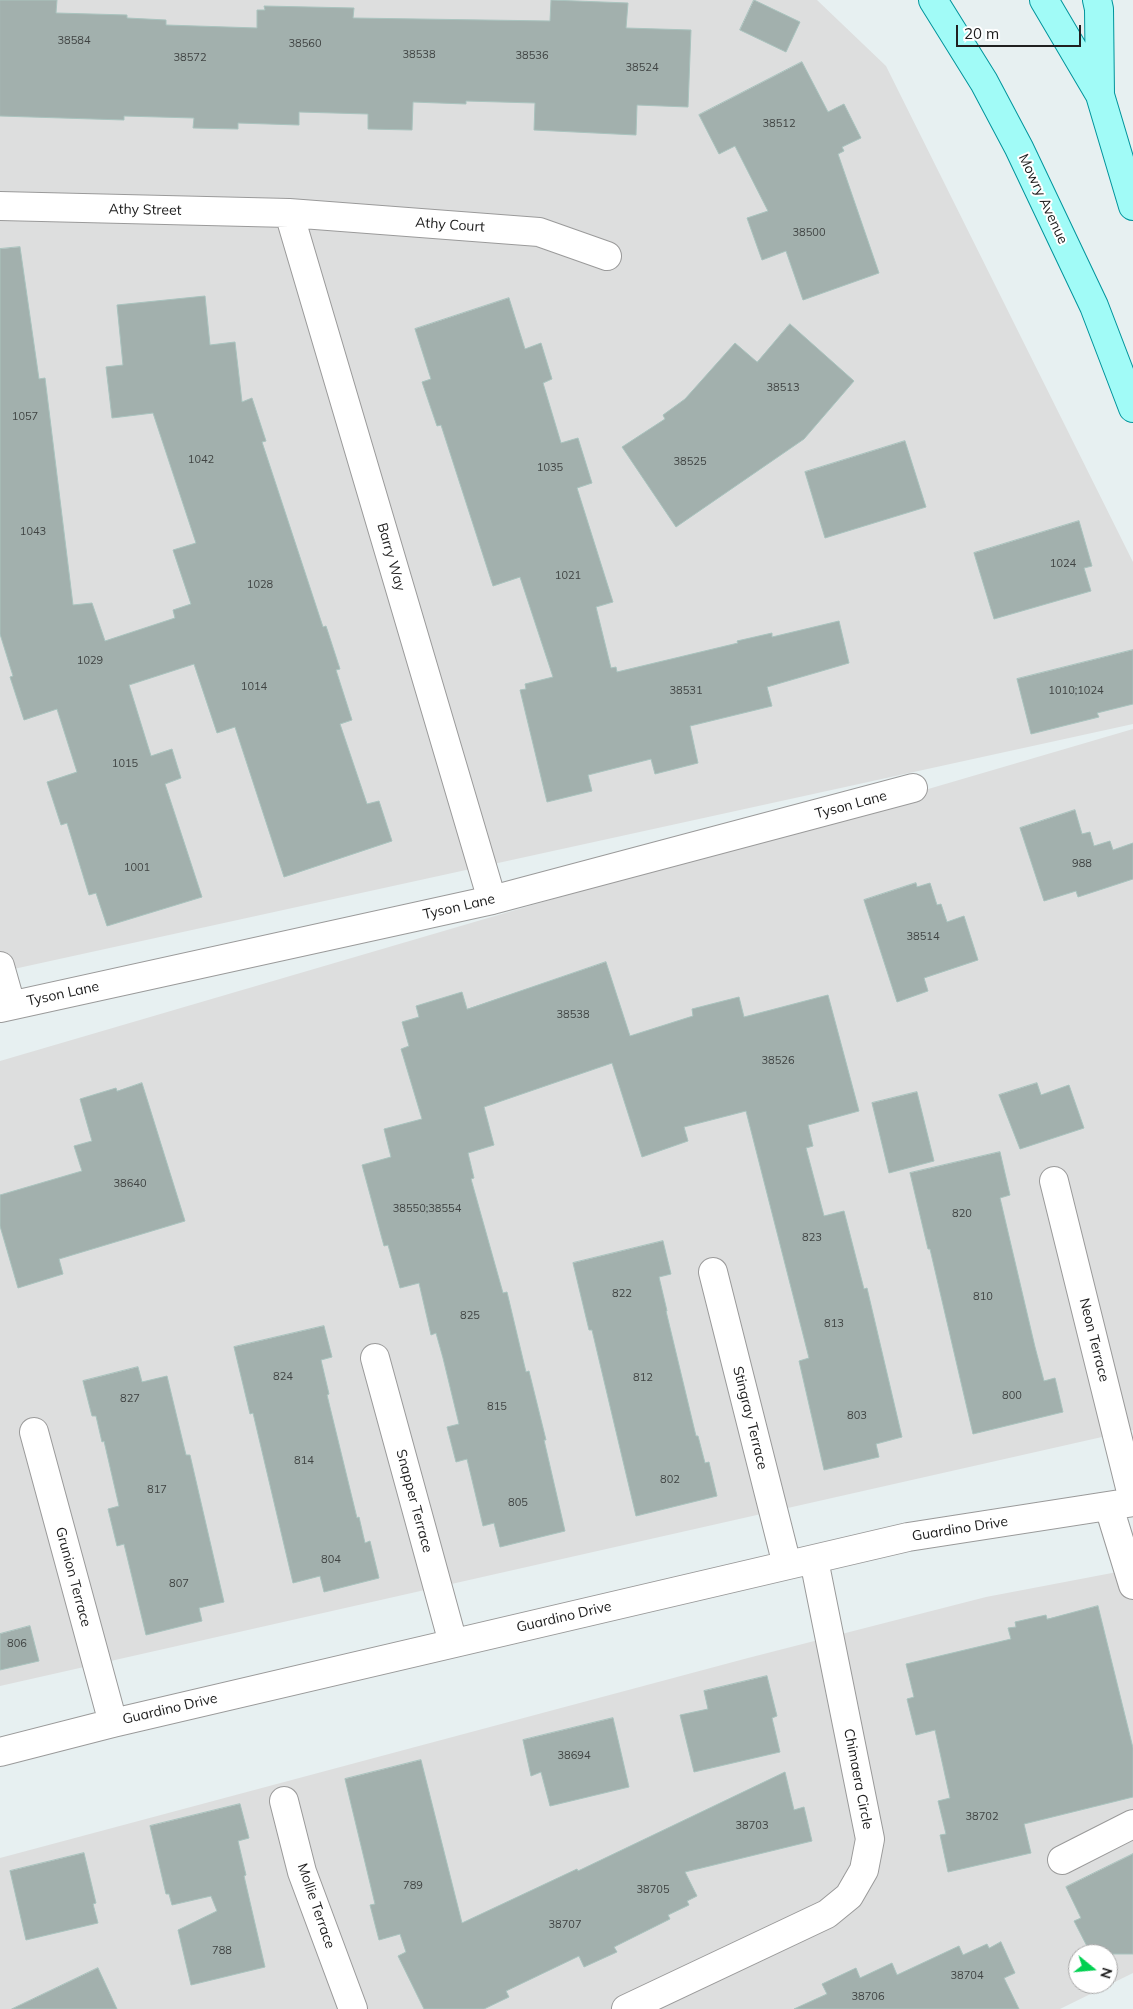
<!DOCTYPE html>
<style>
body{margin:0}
#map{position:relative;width:1133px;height:2009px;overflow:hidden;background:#e7f0f1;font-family:Mulish,sans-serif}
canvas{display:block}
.north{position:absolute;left:1068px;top:1944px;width:50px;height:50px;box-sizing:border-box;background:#fff;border:1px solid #a6a6a6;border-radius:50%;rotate:107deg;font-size:14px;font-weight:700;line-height:20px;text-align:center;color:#202020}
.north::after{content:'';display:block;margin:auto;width:18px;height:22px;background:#01d051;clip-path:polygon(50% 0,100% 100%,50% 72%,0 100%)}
.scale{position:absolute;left:956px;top:25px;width:125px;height:22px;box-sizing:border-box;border:2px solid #202020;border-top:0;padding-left:6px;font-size:15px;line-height:18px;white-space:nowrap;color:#202020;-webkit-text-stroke:4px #fff;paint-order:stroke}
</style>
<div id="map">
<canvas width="1133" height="2009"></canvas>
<div class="north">N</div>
<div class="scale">20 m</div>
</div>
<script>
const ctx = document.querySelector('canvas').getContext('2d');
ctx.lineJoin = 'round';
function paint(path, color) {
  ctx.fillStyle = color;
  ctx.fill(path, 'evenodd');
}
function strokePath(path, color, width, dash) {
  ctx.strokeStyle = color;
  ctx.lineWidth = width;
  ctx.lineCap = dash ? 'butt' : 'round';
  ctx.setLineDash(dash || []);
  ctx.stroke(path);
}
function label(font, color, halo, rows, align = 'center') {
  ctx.font = font + ' Mulish,sans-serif';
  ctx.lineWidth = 4;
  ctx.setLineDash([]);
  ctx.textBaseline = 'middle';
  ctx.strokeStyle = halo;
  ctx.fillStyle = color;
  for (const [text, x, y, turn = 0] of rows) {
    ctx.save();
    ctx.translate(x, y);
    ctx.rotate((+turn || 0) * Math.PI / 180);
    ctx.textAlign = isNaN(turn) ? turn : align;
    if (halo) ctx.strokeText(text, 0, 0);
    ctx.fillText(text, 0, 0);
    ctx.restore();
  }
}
const residential = new Path2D(`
 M 0,0 L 817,0 L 886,66 L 1133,562 L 1133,724 L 0,972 Z
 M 1133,729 L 1133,1430 L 0,1686 L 0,1061 Z
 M 1133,1569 L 1133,1973 L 1060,2009 L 0,2009 L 0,1858 L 748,1658 L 986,1597 ZM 1078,1954 L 1108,1954 L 1108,1984 L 1078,1984 Z`);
const building = new Path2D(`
 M 0,0 L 57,0 L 56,13 L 127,15 L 127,18 L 166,20 L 166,25 L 257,28 L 257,10 L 265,10 L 264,6 L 354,8 L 353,18 L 550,21 L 551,0 L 628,3 L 626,28 L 691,30 L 688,107 L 637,105 L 636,135 L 534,130 L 535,103 L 466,101 L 466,104 L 413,102 L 412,130 L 368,129 L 368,114 L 299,112 L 299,125 L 238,123 L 238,129 L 193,128 L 194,118 L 124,116 L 124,120 L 0,116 Z
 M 754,0 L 800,22 L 786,52 L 740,30 Z
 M 802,62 L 828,112 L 844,104 L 861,138 L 842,147 L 844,151 L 838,154 L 879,273 L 803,300 L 786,251 L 762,260 L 747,218 L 768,211 L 735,146 L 719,154 L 699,115 Z
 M 20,247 L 39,379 L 45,378 L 73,605 L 92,603 L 105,641 L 175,618 L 173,610 L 191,604 L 173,550 L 196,543 L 153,413 L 112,418 L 106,367 L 123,365 L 117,305 L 205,296 L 210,345 L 235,342 L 242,402 L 252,398 L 266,441 L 262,442 L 323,627 L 326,626 L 340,669 L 336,670 L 352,720 L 340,724 L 367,804 L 379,801 L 392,841 L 284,877 L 235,727 L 217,733 L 194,664 L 129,685 L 151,756 L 172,749 L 181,778 L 165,784 L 202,897 L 107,926 L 96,893 L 89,895 L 67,823 L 61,825 L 47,782 L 77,772 L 57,709 L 24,720 L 10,677 L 13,676 L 0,634 L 0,249 Z
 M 509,298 L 525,349 L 541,343 L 552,379 L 543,383 L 561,443 L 578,438 L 592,483 L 577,488 L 613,602 L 596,607 L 611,668 L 616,667 L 617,672 L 738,643 L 737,641 L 772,633 L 772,637 L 839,621 L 849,663 L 767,687 L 772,706 L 690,726 L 698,763 L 655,774 L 651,759 L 588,775 L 592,791 L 547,802 L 520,690 L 526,689 L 525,684 L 553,677 L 520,577 L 493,586 L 441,425 L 437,426 L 422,382 L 431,379 L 415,329 Z
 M 790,324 L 854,381 L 804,439 L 676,527 L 622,447 L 665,419 L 663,415 L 685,399 L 735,343 L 757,362 Z
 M 905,441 L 926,507 L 825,538 L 805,472 Z
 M 1079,521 L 1092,566 L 1084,568 L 1091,591 L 994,619 L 974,553 Z
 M 1133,650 L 1133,704 L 1097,713 L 1099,717 L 1031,734 L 1017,679 Z
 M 1075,810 L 1082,834 L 1090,832 L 1094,846 L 1110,841 L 1113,850 L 1133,843 L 1133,879 L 1078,897 L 1076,891 L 1044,901 L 1020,828 Z
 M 916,883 L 917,887 L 930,883 L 937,905 L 941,904 L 947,922 L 964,916 L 978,960 L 924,978 L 928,991 L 897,1002 L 864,900 Z
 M 606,962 L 630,1036 L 693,1016 L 692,1009 L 739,997 L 744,1017 L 828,995 L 859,1111 L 808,1125 L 813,1146 L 806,1148 L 824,1216 L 844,1211 L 864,1289 L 867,1288 L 902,1437 L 876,1444 L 879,1457 L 824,1470 L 799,1361 L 809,1358 L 746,1111 L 684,1127 L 688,1141 L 642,1157 L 612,1063 L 484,1107 L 494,1145 L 468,1153 L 474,1178 L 471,1179 L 503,1293 L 507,1292 L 526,1372 L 529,1371 L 546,1440 L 544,1440 L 565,1531 L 500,1547 L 494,1523 L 483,1526 L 467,1459 L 456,1462 L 447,1427 L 459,1424 L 443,1358 L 436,1333 L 431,1335 L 419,1283 L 400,1288 L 388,1245 L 384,1246 L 362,1165 L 391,1157 L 384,1129 L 422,1119 L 401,1049 L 409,1046 L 402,1022 L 419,1017 L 416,1006 L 462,992 L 467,1009 Z
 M 142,1083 L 185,1221 L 59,1259 L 63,1274 L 18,1288 L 0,1226 L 0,1195 L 82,1171 L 74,1146 L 92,1141 L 80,1099 L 116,1088 L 117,1091 Z
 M 1037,1083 L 1041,1095 L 1069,1085 L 1084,1128 L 1020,1149 L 999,1095 Z
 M 917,1092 L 934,1161 L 889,1173 L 872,1103 Z
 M 1000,1152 L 1010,1195 L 1000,1198 L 1035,1347 L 1044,1381 L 1055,1378 L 1063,1412 L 973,1434 L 930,1249 L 928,1249 L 910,1173 Z
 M 663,1241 L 671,1274 L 659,1277 L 667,1311 L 666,1311 L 696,1436 L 698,1436 L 705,1463 L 709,1462 L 717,1496 L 636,1516 L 592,1330 L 589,1330 L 573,1263 Z
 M 324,1326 L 332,1357 L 321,1360 L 329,1394 L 327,1395 L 357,1518 L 359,1517 L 365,1543 L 370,1541 L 379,1578 L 324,1592 L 320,1576 L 293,1583 L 253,1413 L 250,1414 L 234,1347 Z
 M 138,1367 L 142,1382 L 167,1376 L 186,1455 L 190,1455 L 224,1602 L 199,1608 L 202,1621 L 146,1635 L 124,1544 L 117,1546 L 108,1509 L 119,1506 L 104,1441 L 102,1442 L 96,1416 L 92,1416 L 83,1381 Z
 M 1098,1606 L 1133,1748 L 1133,1797 L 1024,1824 L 1031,1853 L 948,1872 L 940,1835 L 946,1834 L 938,1801 L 950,1798 L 935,1730 L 916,1735 L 907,1699 L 914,1697 L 906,1664 L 1011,1639 L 1008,1628 L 1016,1627 L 1015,1622 L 1046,1615 L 1047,1619 Z
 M 30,1626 L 39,1661 L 0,1670 L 0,1634 Z
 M 767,1676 L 777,1716 L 772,1718 L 780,1752 L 694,1772 L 680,1715 L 708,1709 L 704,1691 Z
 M 613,1718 L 629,1787 L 550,1806 L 541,1772 L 531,1776 L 523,1740 Z
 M 421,1760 L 462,1923 L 577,1869 L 578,1871 L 785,1772 L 794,1810 L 804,1807 L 812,1841 L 685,1872 L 697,1896 L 687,1901 L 689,1905 L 668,1915 L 670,1919 L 614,1947 L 617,1952 L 584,1967 L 579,1956 L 506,1991 L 509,1997 L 484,2009 L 424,2009 L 398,1956 L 406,1952 L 400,1934 L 379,1940 L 370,1905 L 375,1904 L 345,1779 Z
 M 240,1804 L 249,1838 L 238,1841 L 246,1875 L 244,1876 L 265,1967 L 191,1985 L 178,1930 L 217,1911 L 211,1896 L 172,1905 L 169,1894 L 166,1894 L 150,1826 Z
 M 84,1853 L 96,1903 L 93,1904 L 98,1923 L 26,1940 L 10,1871 Z
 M 1133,1854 L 1133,1954 L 1091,1954 L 1074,1921 L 1081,1918 L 1066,1887 Z
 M 1001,1942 L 1015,1973 L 1004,1978 L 1019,2009 L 794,2009 L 827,1994 L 822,1984 L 856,1968 L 860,1978 L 892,1963 L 897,1975 L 959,1946 L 963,1955 L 987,1944 L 989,1948 Z
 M 98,1968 L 117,2009 L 12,2009 Z`);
const street = new Path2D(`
 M 0,206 L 289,213 L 539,232 L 607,256
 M 289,213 L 492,900
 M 0,966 L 11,1005
 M 0,1008 L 492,900 L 913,788
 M 1054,1181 L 1133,1500
 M 713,1272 L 787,1565
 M 375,1358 L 453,1643
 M 34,1432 L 113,1723
 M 1109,1507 L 1133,1585
 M 0,1752 L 113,1723 L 908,1537 L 1133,1502
 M 284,1801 L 302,1872 L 353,2009
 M 1062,1860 L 1133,1824
 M 626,2009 L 827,1914 L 849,1896 L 864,1870 L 870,1839 L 814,1560`);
const primary = new Path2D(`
 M 933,0 L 984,82 L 1019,148 L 1094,306 L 1133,408
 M 1044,0 L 1100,95 L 1133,206
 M 1097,0 L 1099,9 L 1100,95`);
const numberNames = [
 ["38584",74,41],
 ["38560",305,44],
 ["38538",419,55],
 ["38536",532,56],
 ["38572",190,58],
 ["38524",642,68],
 ["38512",779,124],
 ["38500",809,233],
 ["38513",783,388],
 ["1057",25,417],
 ["1042",201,460],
 ["38525",690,462],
 ["1035",550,468],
 ["1043",33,532],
 ["1024",1063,564],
 ["1021",568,576],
 ["1028",260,585],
 ["1029",90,661],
 ["1014",254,687],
 ["38531",686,691],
 ["1010;1024",1076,691],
 ["1015",125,764],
 ["988",1082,864],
 ["1001",137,868],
 ["38514",923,937],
 ["38538",573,1015],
 ["38526",778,1061],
 ["38640",130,1184],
 ["38550;38554",427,1209],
 ["820",962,1214],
 ["823",812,1238],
 ["822",622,1294],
 ["810",983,1297],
 ["825",470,1316],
 ["813",834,1324],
 ["824",283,1377],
 ["812",643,1378],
 ["800",1012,1396],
 ["827",130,1399],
 ["815",497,1407],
 ["803",857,1416],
 ["814",304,1461],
 ["802",670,1480],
 ["817",157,1490],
 ["805",518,1503],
 ["804",331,1560],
 ["807",179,1584],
 ["806",17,1644],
 ["38694",574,1756],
 ["38702",982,1817],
 ["38703",752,1826],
 ["789",413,1886],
 ["38705",653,1890],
 ["38707",565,1925],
 ["788",222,1951],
 ["38704",967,1976],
 ["38706",868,1997]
];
const streetNames = [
 ["Mowry Avenue",1043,199,65],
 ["Athy Street",145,210,1],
 ["Athy Court",450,225,4],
 ["Barry Way",391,557,74],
 ["Tyson Lane",851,805,-15],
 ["Tyson Lane",459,907,-13],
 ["Tyson Lane",63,994,-12],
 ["Neon Terrace",1094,1340,76],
 ["Stingray Terrace",750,1418,76],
 ["Snapper Terrace",414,1501,75],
 ["Guardino Drive",960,1529,-9],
 ["Grunion Terrace",73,1577,75],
 ["Guardino Drive",564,1617,-13],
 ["Guardino Drive",170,1709,-13],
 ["Chimaera Circle",858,1779,79],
 ["Mollie Terrace",316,1906,71]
];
paint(residential, '#dddede');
paint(building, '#a2b0ad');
strokePath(building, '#a9c3be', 1);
strokePath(street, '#9a9a9a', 30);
strokePath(primary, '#01949c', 30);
strokePath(street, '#fff', 28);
strokePath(primary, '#a1fbf7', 28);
label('11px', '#404443', null, numberNames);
label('14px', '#202020', '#fff', streetNames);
</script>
